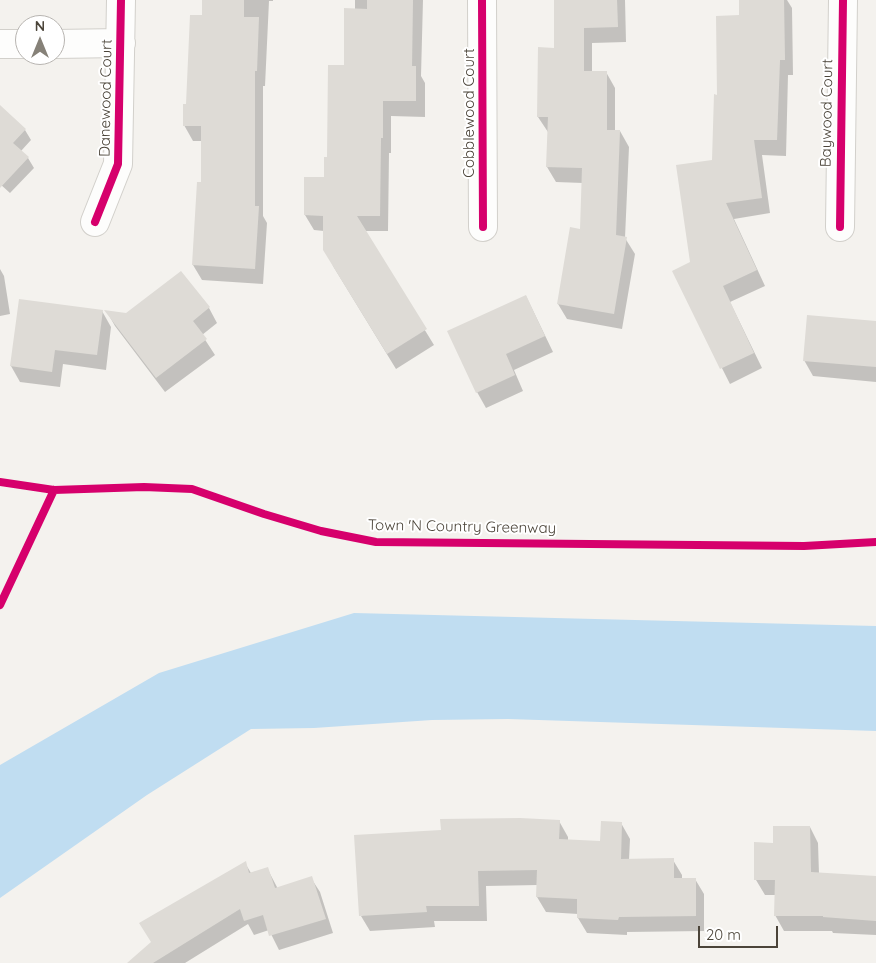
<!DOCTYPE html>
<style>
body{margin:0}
#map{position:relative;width:876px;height:963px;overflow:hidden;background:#f4f2ee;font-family:Quicksand,sans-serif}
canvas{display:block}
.north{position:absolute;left:15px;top:15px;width:50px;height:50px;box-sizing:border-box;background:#fff;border:1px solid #b7b4b0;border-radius:50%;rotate:0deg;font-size:14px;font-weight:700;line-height:20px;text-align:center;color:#4b4439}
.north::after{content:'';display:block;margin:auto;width:18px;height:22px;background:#868178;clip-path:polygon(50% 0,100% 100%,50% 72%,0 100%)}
.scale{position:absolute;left:698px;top:926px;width:80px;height:22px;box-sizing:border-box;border:2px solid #4b4439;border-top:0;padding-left:6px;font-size:15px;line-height:18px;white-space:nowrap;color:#4b4439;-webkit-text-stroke:4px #fff;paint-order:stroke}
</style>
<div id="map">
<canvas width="876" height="963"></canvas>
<div class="north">N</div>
<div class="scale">20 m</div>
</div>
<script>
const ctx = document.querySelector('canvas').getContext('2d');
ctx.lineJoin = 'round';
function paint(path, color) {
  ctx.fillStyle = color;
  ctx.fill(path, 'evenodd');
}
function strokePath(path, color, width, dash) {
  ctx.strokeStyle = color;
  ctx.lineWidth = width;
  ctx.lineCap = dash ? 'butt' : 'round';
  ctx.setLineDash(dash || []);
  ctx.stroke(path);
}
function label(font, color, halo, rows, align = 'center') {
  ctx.font = font + ' Quicksand,sans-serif';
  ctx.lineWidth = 4;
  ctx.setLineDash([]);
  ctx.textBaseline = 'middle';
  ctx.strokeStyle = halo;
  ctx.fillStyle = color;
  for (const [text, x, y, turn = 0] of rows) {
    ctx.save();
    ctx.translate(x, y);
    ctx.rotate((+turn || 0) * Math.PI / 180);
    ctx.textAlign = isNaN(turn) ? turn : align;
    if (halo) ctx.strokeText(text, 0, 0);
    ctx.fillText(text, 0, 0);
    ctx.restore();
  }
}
const water = new Path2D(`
 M 354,613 L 876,626 L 876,731 L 508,719 L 432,720 L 314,728 L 251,729 L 147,795 L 0,898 L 0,765 L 159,673 Z`);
const shadow = new Path2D(`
 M 203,0 L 273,0 L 273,1 L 269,1 L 265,86 L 263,86 L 263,216 L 267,223 L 263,284 L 202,280 L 193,265 L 198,183 L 202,183 L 202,141 L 193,141 L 184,125 L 203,17 Z
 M 355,0 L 423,0 L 421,76 L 425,83 L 425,117 L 391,116 L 391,153 L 389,153 L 388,231 L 364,231 L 434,345 L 396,369 L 333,266 L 324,231 L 314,230 L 305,215 L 325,178 L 355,10 Z
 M 555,0 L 625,0 L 626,42 L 592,43 L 592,72 L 606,72 L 615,88 L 615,131 L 620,131 L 629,147 L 625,238 L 635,254 L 622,329 L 567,319 L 558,304 L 581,230 L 583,183 L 556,182 L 547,167 L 548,132 L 538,117 L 555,49 Z
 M 740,0 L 787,0 L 792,8 L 793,75 L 788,75 L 786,156 L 762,155 L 770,213 L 734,219 L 765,286 L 730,302 L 762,368 L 730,384 L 673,271 L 691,263 L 713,161 L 719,96 L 740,16 Z
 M 0,107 L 25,130 L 31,140 L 21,151 L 28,158 L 34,168 L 10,193 L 0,184 Z
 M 0,269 L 4,276 L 10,314 L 0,316 Z
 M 526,296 L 553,352 L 514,370 L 523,391 L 486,408 L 477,392 Z
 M 209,308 L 217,323 L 202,335 L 215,355 L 165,392 L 115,326 L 107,312 L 126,314 Z
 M 102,311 L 111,327 L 106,370 L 63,364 L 60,387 L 20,382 L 11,366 Z
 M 876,323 L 876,382 L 813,376 L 804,360 Z
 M 559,821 L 568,837 L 568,841 L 602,842 L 621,823 L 630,839 L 629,860 L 673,860 L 682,875 L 682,879 L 695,879 L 704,894 L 704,931 L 627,932 L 627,935 L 587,933 L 578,918 L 578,914 L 546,912 L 537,897 L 538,885 L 486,886 L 487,921 L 434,921 L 435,927 L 370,931 L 361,916 Z
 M 810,827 L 818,843 L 819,874 L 876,878 L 876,935 L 833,933 L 832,931 L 784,931 L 775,915 L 775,895 L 765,895 L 756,880 L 775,844 Z
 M 245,863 L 251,873 L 267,868 L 278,889 L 311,878 L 320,892 L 333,933 L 279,950 L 269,930 L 254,935 L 248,924 L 185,963 L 129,963 Z`);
const building = new Path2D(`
 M 202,0 L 244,0 L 244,17 L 259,17 L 257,71 L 255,71 L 255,206 L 259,206 L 255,269 L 192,265 L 197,182 L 201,182 L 201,126 L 183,126 L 183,104 L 186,104 L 190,15 L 202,15 Z
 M 367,0 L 413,0 L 412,66 L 416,66 L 416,101 L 383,101 L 383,138 L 381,138 L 380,216 L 357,216 L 427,329 L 387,354 L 323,250 L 323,216 L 304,215 L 304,177 L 324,177 L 324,157 L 327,157 L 328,65 L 344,65 L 344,8 L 367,9 Z
 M 554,0 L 617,0 L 618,27 L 584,28 L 584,71 L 607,71 L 607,130 L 620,130 L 616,235 L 627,237 L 614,314 L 557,304 L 570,227 L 580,229 L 582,168 L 546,167 L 548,117 L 537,117 L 538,47 L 554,48 Z
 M 739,0 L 784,0 L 785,60 L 780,60 L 777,140 L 754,140 L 762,198 L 726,203 L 757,270 L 723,286 L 754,353 L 720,369 L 672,271 L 690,262 L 676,165 L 712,160 L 714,94 L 717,95 L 716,16 L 739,15 Z
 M 0,105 L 26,129 L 13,143 L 29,157 L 0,188 Z
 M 181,271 L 210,307 L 193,321 L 207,339 L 156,378 L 104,310 L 126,313 Z
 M 526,295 L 545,336 L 506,354 L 515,375 L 476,393 L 447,331 Z
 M 19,299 L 103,310 L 97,355 L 55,350 L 52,372 L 10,366 Z
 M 807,315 L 876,321 L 876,367 L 803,361 Z
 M 520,818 L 560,820 L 559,839 L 600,841 L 601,821 L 622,822 L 621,859 L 674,858 L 674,878 L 696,878 L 696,916 L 619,917 L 618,920 L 577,918 L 577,899 L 536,897 L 537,870 L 478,871 L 479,906 L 426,906 L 427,912 L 359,916 L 354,835 L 441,830 L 440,819 Z
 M 773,826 L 810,826 L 811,872 L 876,876 L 876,921 L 823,917 L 823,916 L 774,916 L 775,880 L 754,880 L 754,842 L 773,843 Z
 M 246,861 L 249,873 L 268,867 L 275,888 L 312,876 L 326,919 L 269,936 L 263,915 L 244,921 L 240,909 L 153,963 L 127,963 L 151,942 L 139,923 Z`);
const street = new Path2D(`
 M 482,0 L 483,227
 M 0,44 L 25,44
 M 55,44 L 121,43
 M 95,222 L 118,164 L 121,0
 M 840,227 L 843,0`);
const cycleway = new Path2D(`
 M 482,0 L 483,227
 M 95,222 L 118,164 L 121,0
 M 840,227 L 843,0
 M 0,482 L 54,490 L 144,487 L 192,489 L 264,514 L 321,531 L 376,542 L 804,546 L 876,542
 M 0,605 L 54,490`);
const streetNames = [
 ["Danewood Court",106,98,-89],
 ["Cobblewood Court",469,113,-90],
 ["Baywood Court",827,113,-89],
 ["Town 'N Country Greenway",462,527,1]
];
paint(water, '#c0ddf1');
paint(shadow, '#0003');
paint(building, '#dedbd6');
strokePath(street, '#d2d0cb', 30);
strokePath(street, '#fdfdfc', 28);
strokePath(cycleway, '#d6006c', 8);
label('15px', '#4b4439', '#fff', streetNames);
</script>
